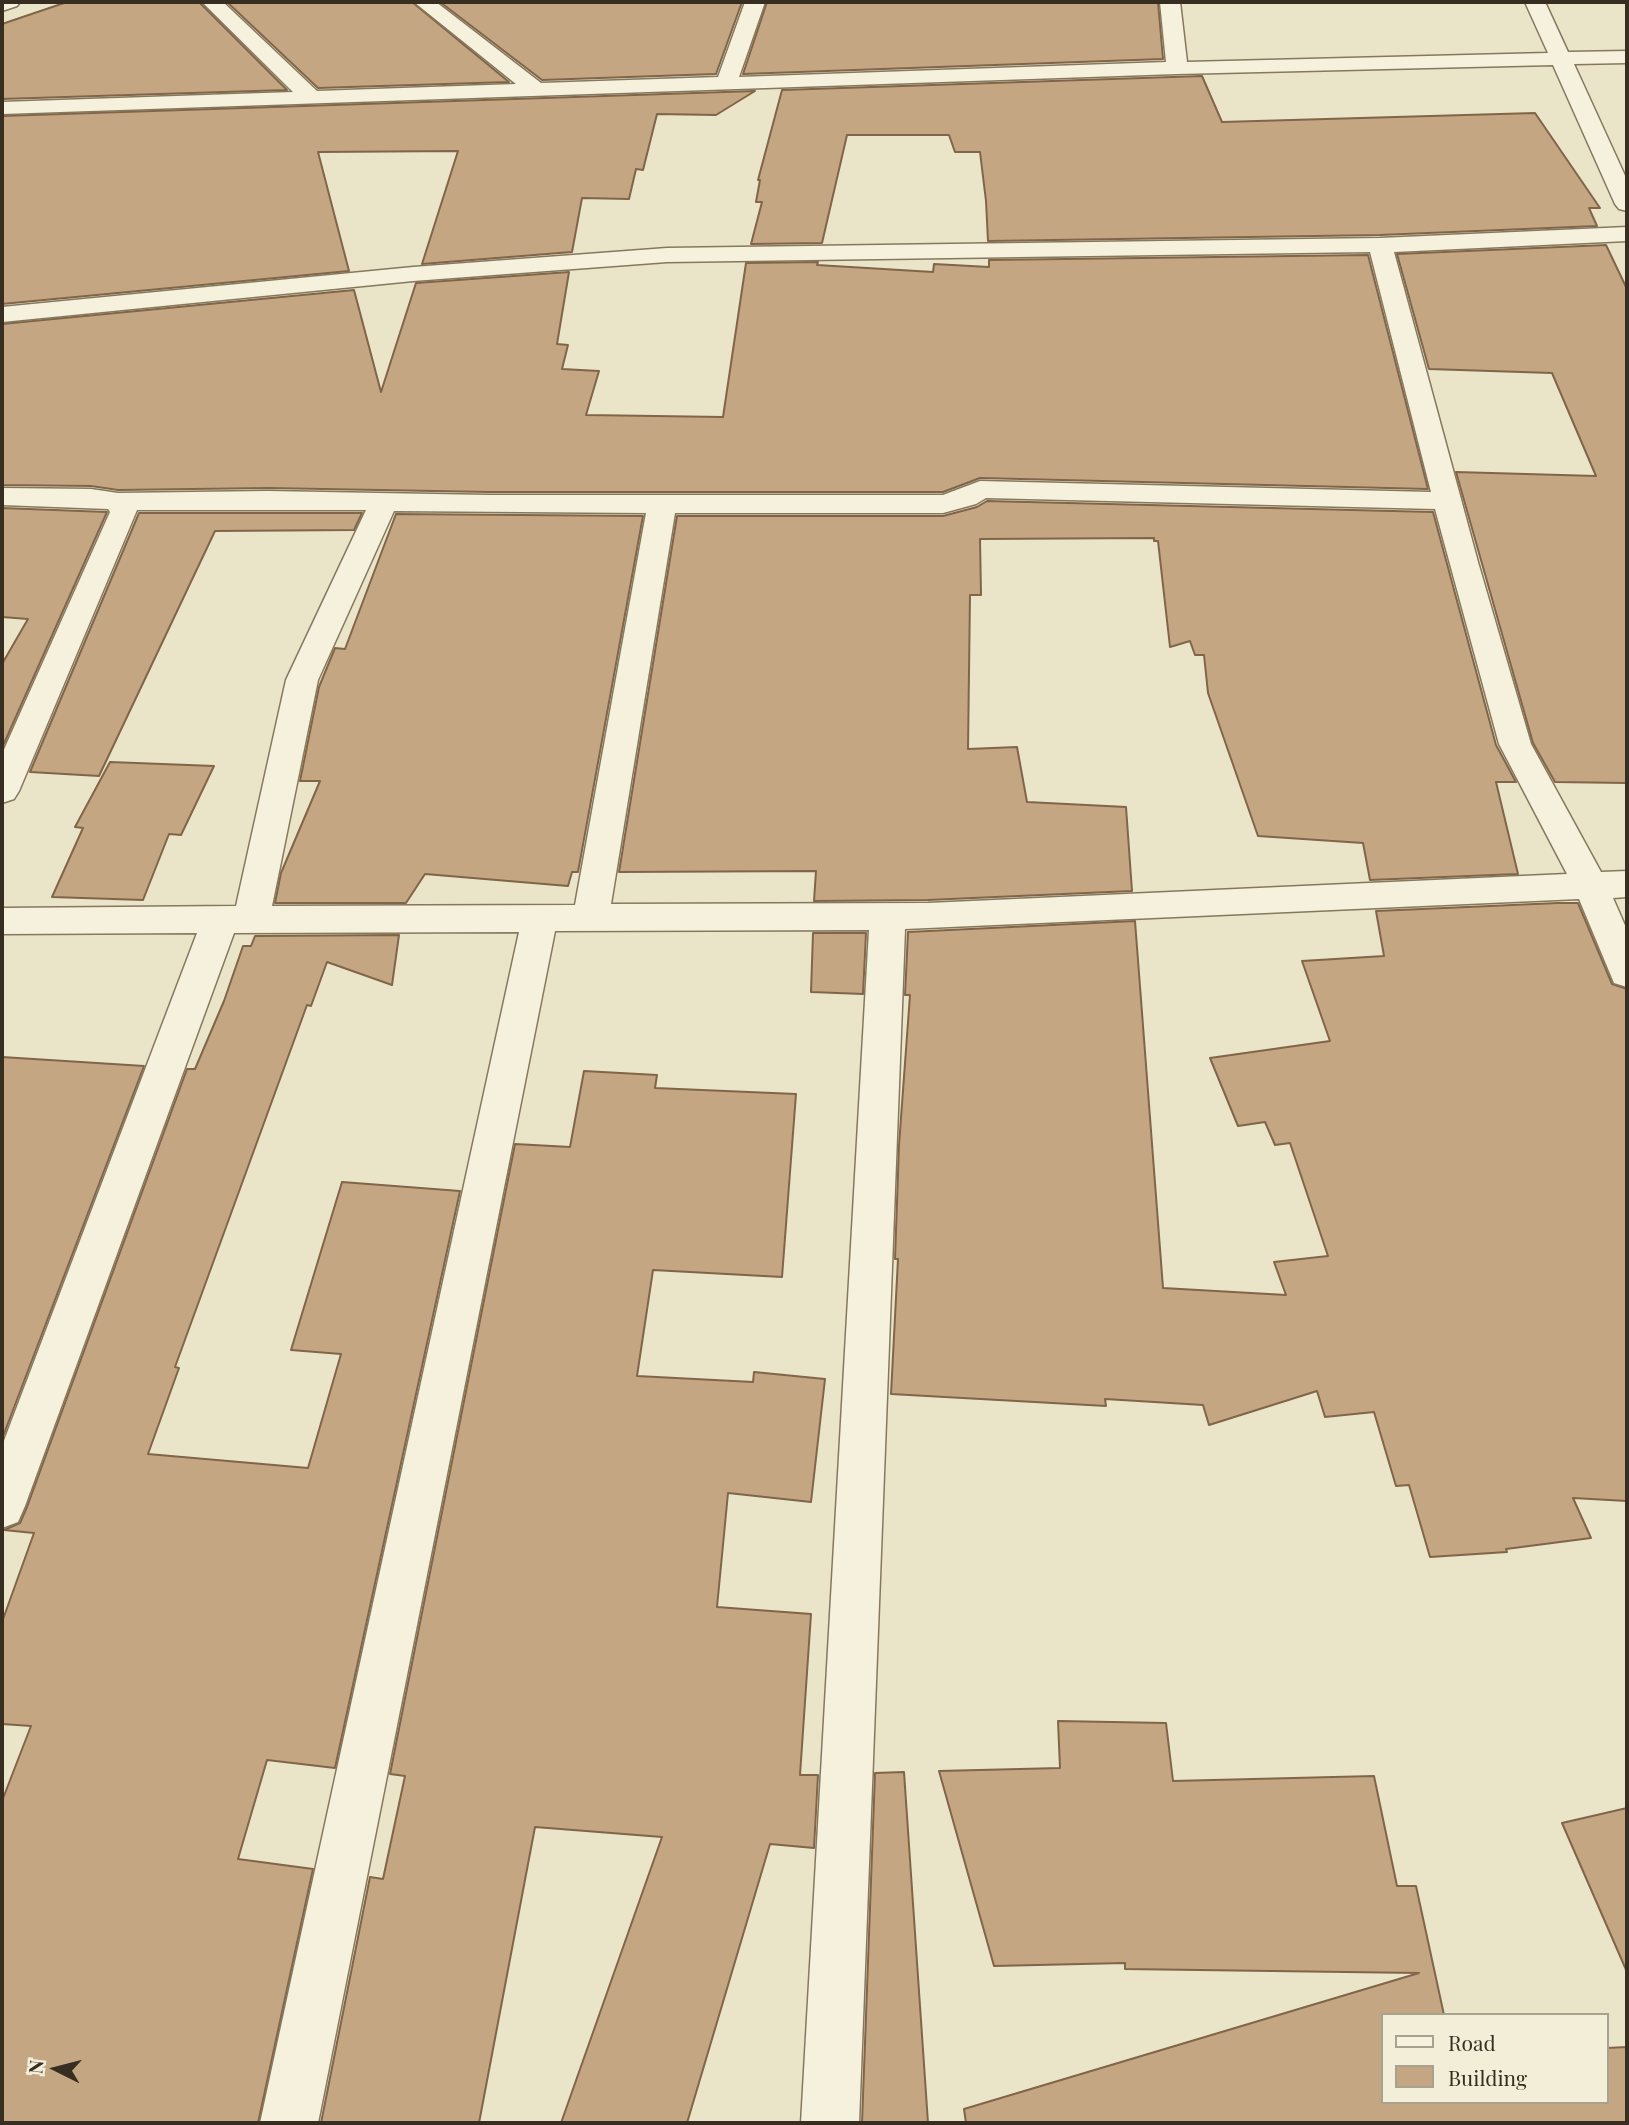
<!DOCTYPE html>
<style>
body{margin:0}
#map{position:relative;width:1629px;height:2125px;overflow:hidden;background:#eae4c9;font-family:"Playfair Display",serif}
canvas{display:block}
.frame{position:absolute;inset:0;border:4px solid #372e21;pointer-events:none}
.legend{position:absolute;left:1381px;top:2013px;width:228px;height:91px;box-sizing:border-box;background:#f2eed8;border:2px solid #a7a18f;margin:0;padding:9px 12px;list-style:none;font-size:21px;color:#372e21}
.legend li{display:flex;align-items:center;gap:14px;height:35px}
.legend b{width:35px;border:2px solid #a7a18f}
.north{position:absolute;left:21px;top:2034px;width:70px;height:70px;-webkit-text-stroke:5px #f2eed8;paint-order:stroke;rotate:276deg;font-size:19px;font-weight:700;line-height:28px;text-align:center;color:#372e21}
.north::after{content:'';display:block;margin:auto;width:24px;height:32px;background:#372e21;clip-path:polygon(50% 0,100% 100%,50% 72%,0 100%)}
</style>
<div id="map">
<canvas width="1629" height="2125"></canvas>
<div class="frame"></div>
<ul class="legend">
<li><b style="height:9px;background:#f6f1dc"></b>Road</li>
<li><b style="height:19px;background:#c4a683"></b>Building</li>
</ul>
<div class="north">N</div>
</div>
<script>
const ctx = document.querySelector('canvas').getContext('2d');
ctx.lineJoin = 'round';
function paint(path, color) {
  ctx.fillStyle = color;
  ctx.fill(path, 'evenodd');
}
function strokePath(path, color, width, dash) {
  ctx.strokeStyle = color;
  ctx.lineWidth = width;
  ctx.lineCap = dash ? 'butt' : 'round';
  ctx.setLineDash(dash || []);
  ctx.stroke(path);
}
const building = new Path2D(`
 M 67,2 L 199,2 L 287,90 L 2,99 L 2,24 Z
 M 227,2 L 412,2 L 509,82 L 318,88 Z
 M 440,2 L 742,2 L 716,74 L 542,80 Z
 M 767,2 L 1158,2 L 1163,59 L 743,74 Z
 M 1202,76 L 1222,122 L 1535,113 L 1600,208 L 1589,208 L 1597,226 L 1380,235 L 988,241 L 986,201 L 980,152 L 955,152 L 949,135 L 847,135 L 822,243 L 751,244 L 762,202 L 756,202 L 760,180 L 758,180 L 782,90 Z
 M 755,91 L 716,115 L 657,114 L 643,170 L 636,169 L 629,199 L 582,198 L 572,252 L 422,264 L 458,151 L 318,152 L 349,271 L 2,304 L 2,116 Z
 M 1606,245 L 1627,289 L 1627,783 L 1555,782 L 1533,743 L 1456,472 L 1596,476 L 1552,373 L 1429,369 L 1397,254 Z
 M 1368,255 L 1428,489 L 980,478 L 943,492 L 489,492 L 268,488 L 118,490 L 91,486 L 2,485 L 2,324 L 354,290 L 381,392 L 416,283 L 569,272 L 557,344 L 568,345 L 562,369 L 599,371 L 586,415 L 723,417 L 746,263 L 818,262 L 817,265 L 933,272 L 934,264 L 989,267 L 989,260 Z
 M 987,501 L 1433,512 L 1496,745 L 1516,782 L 1496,782 L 1518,874 L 1370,880 L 1363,843 L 1258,836 L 1208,693 L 1204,655 L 1195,655 L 1190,641 L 1170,647 L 1158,541 L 1154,541 L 1154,538 L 980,539 L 981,595 L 970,595 L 968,749 L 1017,747 L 1027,802 L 1126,807 L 1132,891 L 928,900 L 814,901 L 816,871 L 619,872 L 677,516 L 943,516 L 977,507 Z
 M 2,508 L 107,512 L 2,748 L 2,664 L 28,619 L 2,617 Z
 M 139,513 L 362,513 L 354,530 L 215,531 L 99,776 L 30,772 Z
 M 396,514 L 643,516 L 578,872 L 572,872 L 568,886 L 425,874 L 406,903 L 275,903 L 281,873 L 320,781 L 300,781 L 319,687 L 335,648 L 345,649 Z
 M 110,762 L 214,766 L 181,835 L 169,834 L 143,900 L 52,897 L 83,828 L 75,827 Z
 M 1558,903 L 1578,903 L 1612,984 L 1627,989 L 1627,1501 L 1573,1498 L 1591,1538 L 1506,1549 L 1507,1552 L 1430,1557 L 1409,1485 L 1396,1486 L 1374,1412 L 1325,1417 L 1317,1391 L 1209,1425 L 1203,1405 L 1105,1399 L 1106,1406 L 891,1394 L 898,1259 L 895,1259 L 899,1145 L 910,995 L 905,995 L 908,932 L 1135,921 L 1163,1288 L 1286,1295 L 1274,1262 L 1328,1256 L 1290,1143 L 1275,1145 L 1265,1122 L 1238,1126 L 1210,1058 L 1330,1041 L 1302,961 L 1384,956 L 1376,911 Z
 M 813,933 L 866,933 L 863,994 L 811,992 Z
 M 399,935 L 392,985 L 327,962 L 311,1006 L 307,1005 L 175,1367 L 179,1368 L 148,1454 L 308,1468 L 341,1354 L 291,1350 L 342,1182 L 460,1191 L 335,1768 L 267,1760 L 238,1859 L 313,1869 L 258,2123 L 2,2123 L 2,1801 L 31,1726 L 2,1724 L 2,1622 L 34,1533 L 4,1530 L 20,1523 L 27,1507 L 187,1069 L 195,1069 L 224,1001 L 243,946 L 251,946 L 255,936 Z
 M 2,1057 L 144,1066 L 2,1439 Z
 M 584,1071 L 657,1075 L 655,1088 L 796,1094 L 782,1277 L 653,1270 L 637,1376 L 753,1382 L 754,1372 L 825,1379 L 811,1502 L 728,1493 L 717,1607 L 811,1614 L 800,1775 L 818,1775 L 814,1848 L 770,1844 L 687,2123 L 561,2123 L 662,1837 L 535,1827 L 479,2123 L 321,2123 L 370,1877 L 383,1879 L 405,1776 L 390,1774 L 515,1144 L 570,1147 Z
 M 1058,1721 L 1166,1723 L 1173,1781 L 1374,1776 L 1397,1886 L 1416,1886 L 1444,2015 L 1382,2015 L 1382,2102 L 1606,2102 L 1606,2048 L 1627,2047 L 1627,2123 L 966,2123 L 964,2109 L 1419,1973 L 1125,1969 L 1125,1963 L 994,1966 L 939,1771 L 1060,1768 Z
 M 904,1772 L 928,2123 L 862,2123 L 875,1773 Z
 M 1627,1808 L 1627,1972 L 1562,1823 Z`);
const minor = new Path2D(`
 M 2,2 L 20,2 L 17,6 L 2,11 Z
 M 202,2 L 223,2 L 317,91 L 516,84 L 414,2 L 436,2 L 541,83 L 718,77 L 745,2 L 765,2 L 739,77 L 1166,62 L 1160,2 L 1180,2 L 1187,62 L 1548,53 L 1525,2 L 1545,2 L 1568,52 L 1627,51 L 1627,63 L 1574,64 L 1627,180 L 1627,211 L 1619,209 L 1615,204 L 1553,65 L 1177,74 L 2,114 L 2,102 L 293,92 Z
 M 1627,227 L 1627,241 L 1394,252 L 1478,562 L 1531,744 L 1601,872 L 1627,871 L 1627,897 L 1613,898 L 1627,930 L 1627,987 L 1614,983 L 1579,899 L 905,929 L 859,2123 L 801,2123 L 869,930 L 555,931 L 318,2123 L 260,2123 L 519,932 L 234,933 L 25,1506 L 18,1522 L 2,1528 L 2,1446 L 197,933 L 2,934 L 2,908 L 236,906 L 286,680 L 366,510 L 137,510 L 19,791 L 14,799 L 2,803 L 2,754 L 110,512 L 108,509 L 2,505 L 2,488 L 91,489 L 118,493 L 268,491 L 489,495 L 943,495 L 980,481 L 1431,492 L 1370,252 L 667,262 L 413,281 L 2,322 L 2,307 L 413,267 L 667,248 L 1380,238 ZM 986,498 L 1435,509 L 1499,744 L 1567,874 L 928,903 L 611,904 L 675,513 L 943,513 L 976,504 ZM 394,511 L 646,513 L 575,905 L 272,906 L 318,680 Z`);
paint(building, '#c4a683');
strokePath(building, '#816548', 2);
strokePath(minor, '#85785f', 3);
paint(minor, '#f6f1dc');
</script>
